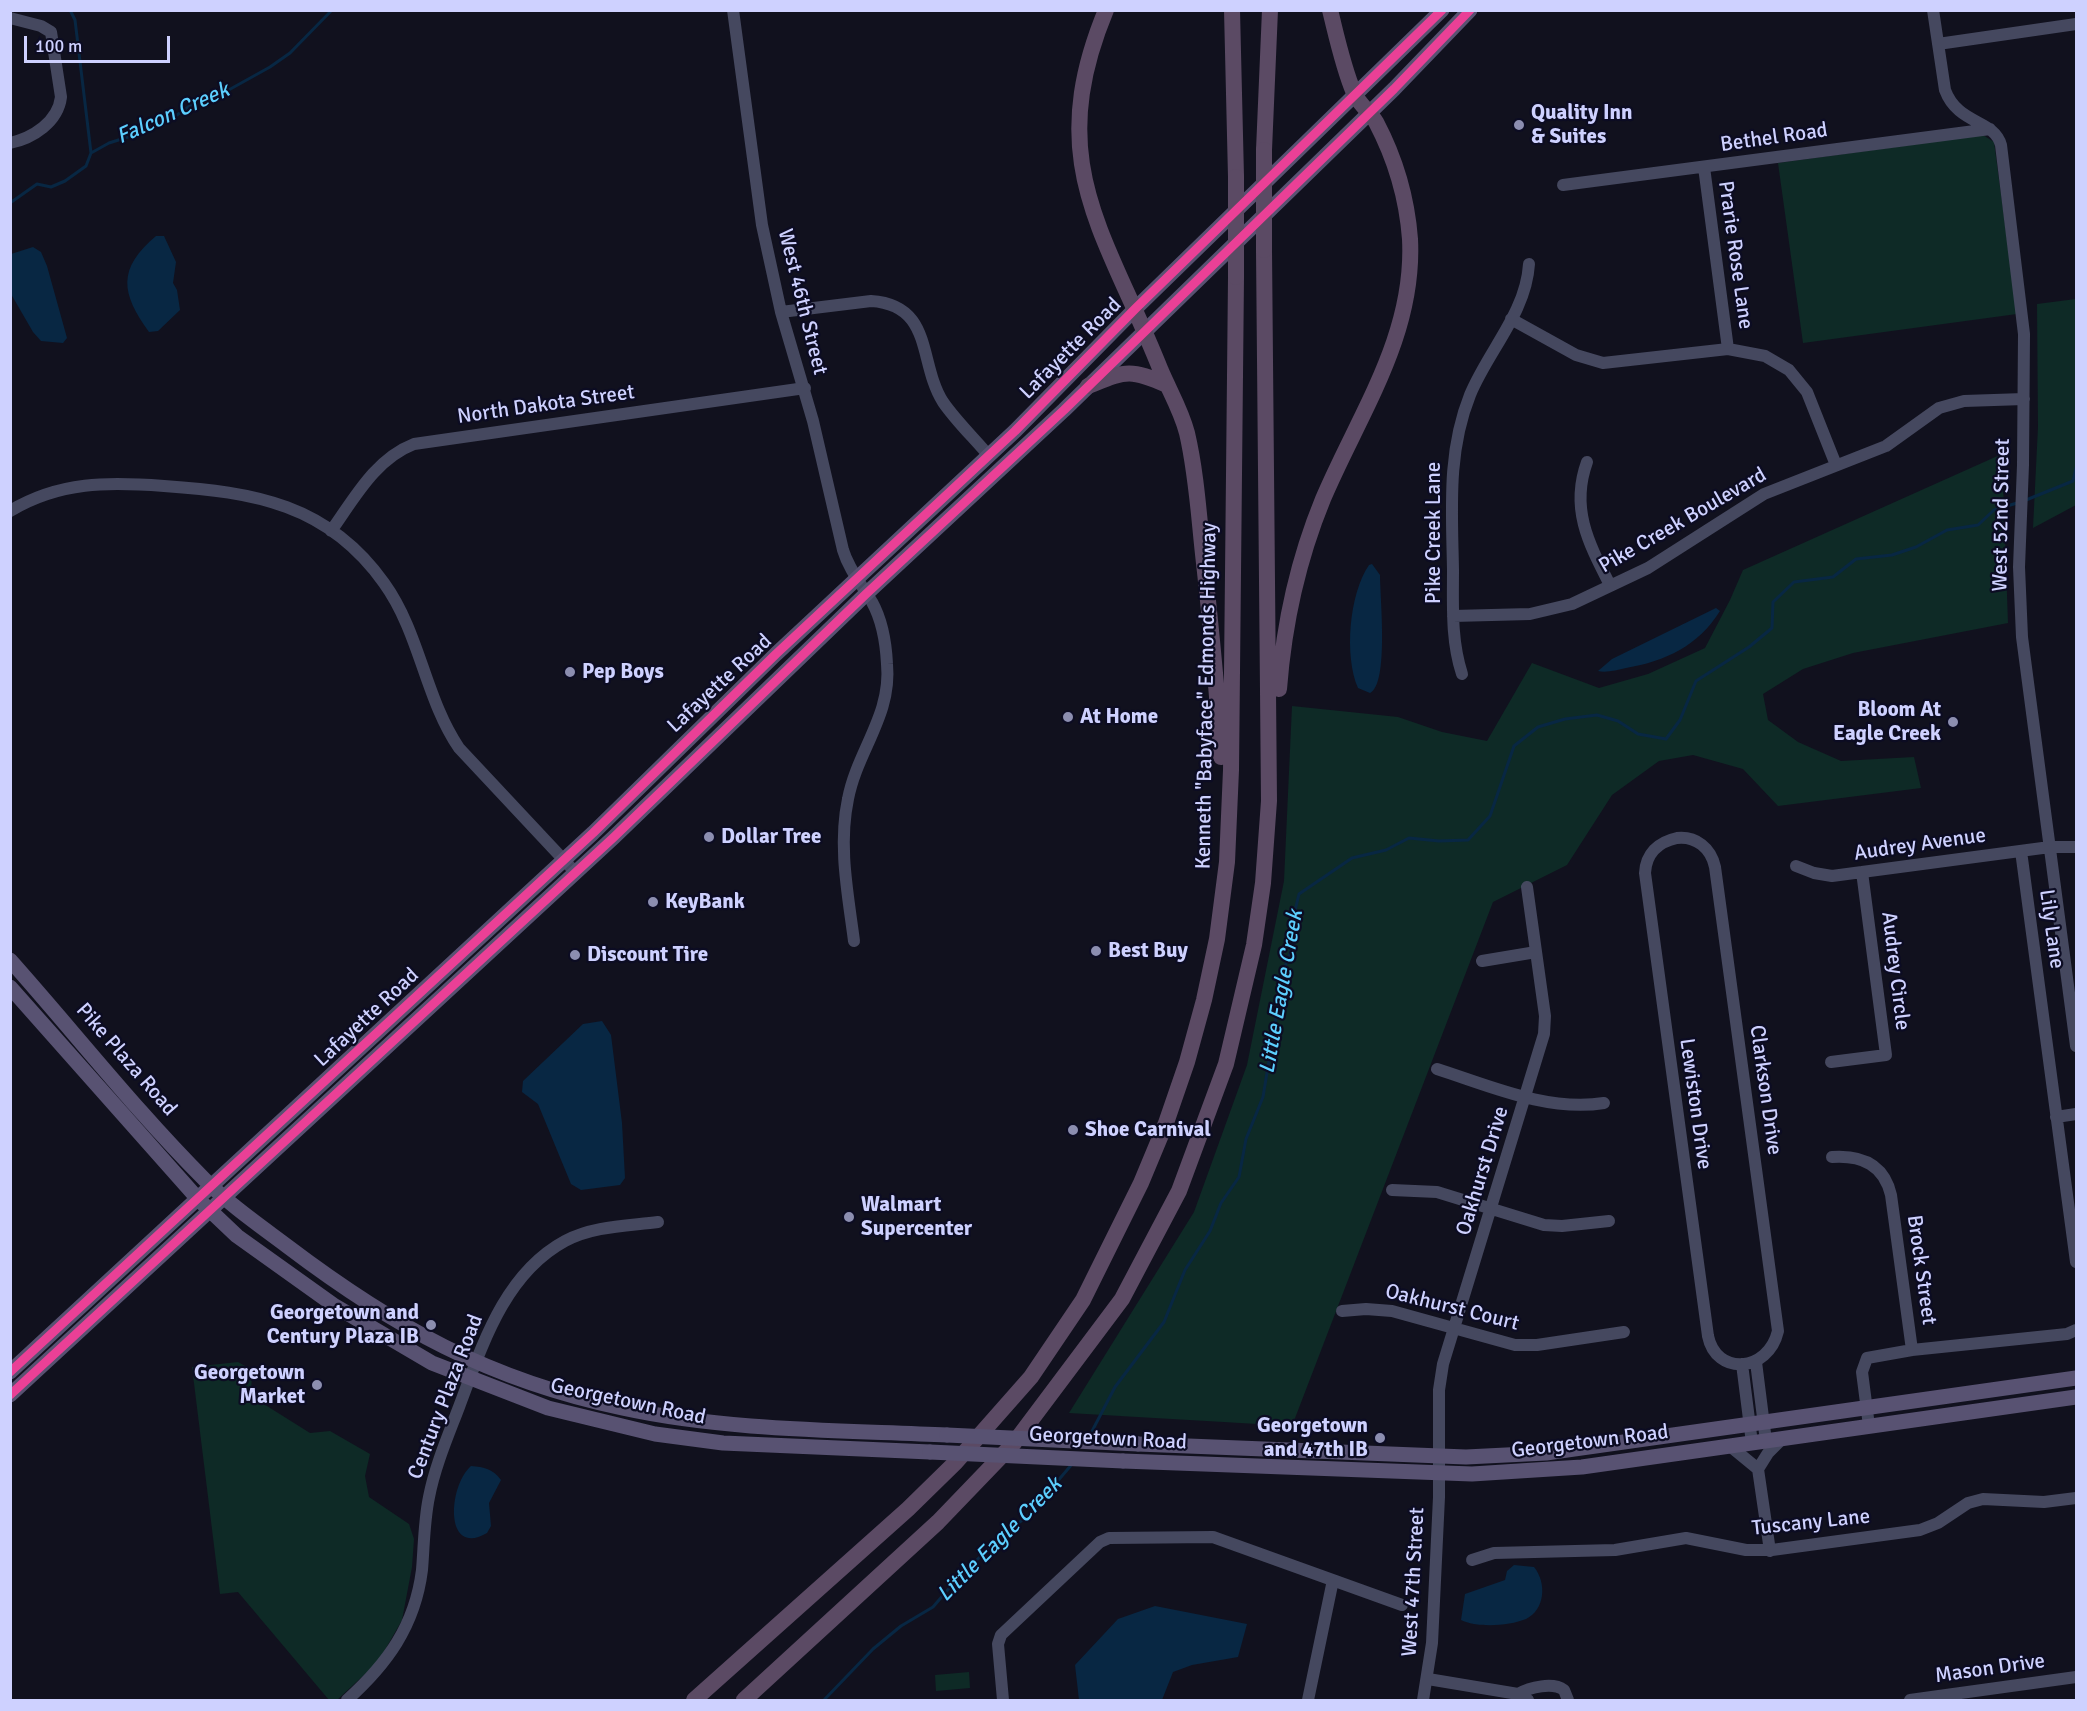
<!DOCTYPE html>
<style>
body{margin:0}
#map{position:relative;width:2087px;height:1711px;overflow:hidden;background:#11111e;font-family:Signika,sans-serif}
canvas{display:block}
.frame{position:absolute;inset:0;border:12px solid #ced1ff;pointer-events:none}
.scale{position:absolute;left:24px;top:36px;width:146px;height:27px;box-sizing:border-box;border:3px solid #ced1ff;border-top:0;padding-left:8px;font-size:18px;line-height:21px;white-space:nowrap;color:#ced1ff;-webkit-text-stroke:4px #0c0c23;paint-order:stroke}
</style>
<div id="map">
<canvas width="2087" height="1711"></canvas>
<div class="frame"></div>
<div class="scale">100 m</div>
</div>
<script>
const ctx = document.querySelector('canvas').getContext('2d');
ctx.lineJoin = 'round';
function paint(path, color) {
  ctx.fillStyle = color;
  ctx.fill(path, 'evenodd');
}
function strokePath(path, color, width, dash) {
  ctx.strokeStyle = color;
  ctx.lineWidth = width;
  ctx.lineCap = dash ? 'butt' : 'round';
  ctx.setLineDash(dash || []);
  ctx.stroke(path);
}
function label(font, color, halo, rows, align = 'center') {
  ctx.font = font + ' Signika,sans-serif';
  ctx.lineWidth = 4.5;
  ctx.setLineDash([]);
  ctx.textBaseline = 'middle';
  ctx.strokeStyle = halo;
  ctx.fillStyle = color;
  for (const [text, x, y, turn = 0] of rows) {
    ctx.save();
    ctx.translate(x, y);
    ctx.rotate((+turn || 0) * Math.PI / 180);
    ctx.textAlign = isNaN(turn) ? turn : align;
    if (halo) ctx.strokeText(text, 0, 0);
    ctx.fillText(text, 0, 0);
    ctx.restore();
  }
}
const green = new Path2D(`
 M 1983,135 L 1994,142 L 2017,314 L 1803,343 L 1778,163 Z
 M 2076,299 L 2076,505 L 2033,528 L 2038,427 L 2037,304 Z
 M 2002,454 L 2008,623 L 1853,653 L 1803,669 L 1763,694 L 1768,720 L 1798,742 L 1841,761 L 1914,757 L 1921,788 L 1778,806 L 1743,769 L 1693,755 L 1659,761 L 1612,795 L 1567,865 L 1493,902 L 1292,1426 L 1069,1413 L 1194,1212 L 1247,1065 L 1284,881 L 1292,706 L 1398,717 L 1442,732 L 1487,741 L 1532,663 L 1599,688 L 1648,674 L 1705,648 L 1730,600 L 1743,570 Z
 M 238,1362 L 252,1370 L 251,1396 L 310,1433 L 330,1431 L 370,1454 L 365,1476 L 369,1497 L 409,1524 L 414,1539 L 412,1567 L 402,1620 L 378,1662 L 337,1700 L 329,1700 L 238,1592 L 220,1594 L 192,1367 Z
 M 969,1672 L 970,1688 L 936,1691 L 935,1675 Z`);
const water = new Path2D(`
 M 156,236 L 164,236 L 176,262 L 173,283 L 177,290 L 180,310 L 158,331 L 149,332 C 121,293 117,269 156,236 Z
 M 33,247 L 41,252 L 47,266 L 67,338 L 63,343 L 41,341 L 33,332 L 11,294 L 11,254 Z
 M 1372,564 L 1380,575 C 1380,598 1389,684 1370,693 L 1358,688 C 1344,656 1349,594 1369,565 Z
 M 1716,608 L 1720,611 C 1698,646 1666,661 1626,668 C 1617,670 1606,673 1598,671 L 1612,659 Z
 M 602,1021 L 611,1035 L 622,1123 L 625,1178 L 620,1185 L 581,1190 L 571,1184 L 538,1104 L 522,1092 L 523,1081 L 583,1024 Z
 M 471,1466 C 484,1467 493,1469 501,1480 L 489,1503 L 491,1526 L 487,1533 C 444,1558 448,1486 471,1466 Z
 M 1514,1565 L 1534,1567 C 1547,1583 1545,1610 1526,1619 C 1509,1626 1477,1628 1461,1620 L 1465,1594 L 1505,1580 L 1507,1571 Z
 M 1155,1606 L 1247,1624 L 1238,1657 L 1192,1665 L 1173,1672 L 1162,1700 L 1079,1700 L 1075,1665 L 1118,1619 Z`);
const stream = new Path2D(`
 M 70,10 L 75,20 L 91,153
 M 10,203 L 37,184 L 51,187 L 65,181 L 86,166 L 91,153 L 109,143 L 131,136 L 141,128 L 167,122 L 191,105 L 225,92 L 270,67 L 290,53 L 332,10
 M 2026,500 L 2073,481 L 2076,468
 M 1089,1437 L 1115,1387 L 1164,1322 L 1185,1270 L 1210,1231 L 1221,1203 L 1239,1177 L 1246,1139 L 1263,1097 L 1284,969 L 1294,943 L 1293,919 L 1299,894 L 1352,858 L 1386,850 L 1409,838 L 1439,841 L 1468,840 L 1490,816 L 1514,746 L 1538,727 L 1565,719 L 1597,715 L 1618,721 L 1638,734 L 1666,739 L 1680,720 L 1696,681 L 1749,647 L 1772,628 L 1773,602 L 1794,582 L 1833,577 L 1856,559 L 1892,555 L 1916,547 L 1947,530 L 1978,525 L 1994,510 L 2017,503
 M 824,1700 L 873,1649 L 901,1626 L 933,1607 L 957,1579 L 1008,1530 L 1027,1517 L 1073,1463`);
const minor = new Path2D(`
 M 733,10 L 762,225 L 781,312 L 813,421 L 843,550 C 849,570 862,585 872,602 C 882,620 886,644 887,664 C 892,715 857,751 848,799 C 838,846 848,894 854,941
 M 1933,10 L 1945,90 C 1958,125 1994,119 2001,145 L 2024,334 L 2023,465 L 2019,567 L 2022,637 L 2076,1046
 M 10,18 L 41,26 L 51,32 L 61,97 C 58,122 33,138 10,143
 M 1938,44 L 2076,24
 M 1704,167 L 1728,349
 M 1563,185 L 1990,129
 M 781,312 L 871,301 C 934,305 918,363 943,402 C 956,421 974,438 989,456
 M 1511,319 L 1576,355 L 1603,363 L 1728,349 L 1765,356 L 1789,370 L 1807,392 L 1836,465
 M 1587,462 C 1570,509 1589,544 1610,585
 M 10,511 C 60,481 108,482 164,486 C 254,492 328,504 384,583 C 420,633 425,698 459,748 L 576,873
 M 331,531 C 354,499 375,459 414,444 L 805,388
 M 1453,616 L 1530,614 L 1572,604 L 1648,568 L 1764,494 L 1886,446 L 1939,408 L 1964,401 L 2024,399
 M 1462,674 C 1451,640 1453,606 1453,570 C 1452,511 1447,452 1470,395 C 1488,351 1526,313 1529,264
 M 1677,838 C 1696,836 1711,848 1715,867 L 1778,1331 C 1768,1373 1716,1376 1708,1336 L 1645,873 C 1646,854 1658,842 1677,838 Z
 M 2021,851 L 2076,1262
 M 1796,866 L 1814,873 L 1832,876 L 2050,847 L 2076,847
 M 1482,961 L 1536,952
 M 1831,1062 L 1886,1055 L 1862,872
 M 1437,1069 C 1490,1086 1548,1112 1604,1103
 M 2056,1117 L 2076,1114
 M 1832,1157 C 1862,1155 1884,1165 1891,1195 L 1912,1350
 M 1392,1190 L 1437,1192 L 1544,1225 L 1562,1226 L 1609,1221
 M 1342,1311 L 1366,1309 L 1392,1311 L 1515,1345 L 1537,1345 L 1624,1332
 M 1756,1362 L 1766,1441
 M 1742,1364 L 1752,1443
 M 1869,1426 L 1862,1372 L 1867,1358 L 1912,1350 L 2067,1334 L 2076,1330
 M 1730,1446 L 1758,1469
 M 1758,1469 L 1770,1551
 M 1758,1469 L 1768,1453 L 1782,1439
 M 1472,1560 L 1494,1553 L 1615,1550 L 1686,1538 L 1746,1550 L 1772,1550 L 1920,1530 L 1938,1523 L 1968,1503 L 1983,1499 L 2044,1502 L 2076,1498
 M 1428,1679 L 1518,1694 L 1528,1700
 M 1518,1694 C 1530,1687 1553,1682 1564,1690 L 1568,1700
 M 347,1700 C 387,1664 415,1626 422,1570 C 424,1546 424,1521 429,1497 C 435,1466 448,1436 459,1407 C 482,1346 504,1274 565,1241 C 593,1226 627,1226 658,1222
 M 1003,1700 L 998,1644 L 1001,1635 L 1100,1542 L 1109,1538 L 1213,1537 L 1402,1605
 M 1308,1700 L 1333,1580
 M 1423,1700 L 1432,1643 L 1439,1497 L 1439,1390 L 1443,1364 L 1544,1034 L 1545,1016 L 1527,887
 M 1910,1700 L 2076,1677`);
const major = new Path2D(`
 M 10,960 C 75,1033 136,1111 205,1180 C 230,1205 259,1225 287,1246 C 394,1327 489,1380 622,1408 C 728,1431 839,1430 947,1435
 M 10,987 L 198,1199 L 237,1236 L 335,1306 L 432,1363 L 548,1408 L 655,1434 L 723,1443 L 930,1452
 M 10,1372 L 593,833 L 776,654 L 1015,431 L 1136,308 L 1442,10
 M 10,1395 L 614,837 L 866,594 L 1064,410 L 1394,89 L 1470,10
 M 1138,1444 L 1466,1457 L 1546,1453 L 2076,1378
 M 1123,1461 L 1472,1474 L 1582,1467 L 2076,1397`);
const highway = new Path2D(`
 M 1106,10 C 1042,164 1106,232 1161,371 C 1170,392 1181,410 1187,433 C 1197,476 1199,520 1204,563 C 1211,628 1218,692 1221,757
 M 1232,10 L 1236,177
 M 1264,150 L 1270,10
 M 1088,386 C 1126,371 1129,368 1167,385
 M 1279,689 C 1284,623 1298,560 1323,499 C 1359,414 1415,336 1410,239 C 1407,199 1395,158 1376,122 C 1370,112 1359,104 1354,93 C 1343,67 1337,38 1330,10
 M 694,1700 L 908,1509 L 956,1462 L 1031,1377 L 1083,1300 L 1141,1183 L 1166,1123 L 1187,1062 L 1204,1000 L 1217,939 L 1227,862 L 1231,770 L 1236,277
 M 744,1700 L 938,1522 L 1014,1443 L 1122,1299 L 1179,1191 L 1226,1064 L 1254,945 L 1263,883 L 1269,801 L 1264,250`);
const majorBridge = new Path2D(`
 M 947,1435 L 1138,1444
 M 930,1452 L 1123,1461`);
const highwayBridge = new Path2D(`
 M 1264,250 L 1264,150
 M 1236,277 L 1236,177`);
const cycleway = new Path2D(`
 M 10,1372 L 593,833 L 776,654 L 1015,431 L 1136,308 L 1442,10
 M 10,1395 L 614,837 L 866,594 L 1064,410 L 1394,89 L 1470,10`);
const markers = [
 [1519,125,6,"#8c8eb0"],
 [570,672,6,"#8c8eb0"],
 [1068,717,6,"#8c8eb0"],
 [1953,722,6,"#8c8eb0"],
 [709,837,6,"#8c8eb0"],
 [653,902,6,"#8c8eb0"],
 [1096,951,6,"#8c8eb0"],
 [575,955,6,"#8c8eb0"],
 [1073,1130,6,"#8c8eb0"],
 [849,1217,6,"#8c8eb0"],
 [431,1325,6,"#8c8eb0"],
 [317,1385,6,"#8c8eb0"],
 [1380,1438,6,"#8c8eb0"]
];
const poiNames = [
 ["Quality Inn",1531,113],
 ["& Suites",1531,137],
 ["Pep Boys",582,672],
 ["Bloom At",1941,710,"right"],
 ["Eagle Creek",1941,734,"right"],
 ["At Home",1080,717],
 ["Dollar Tree",721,837],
 ["KeyBank",665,902],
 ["Best Buy",1108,951],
 ["Discount Tire",587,955],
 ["Shoe Carnival",1085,1130],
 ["Walmart",861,1205],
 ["Supercenter",861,1229],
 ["Georgetown and",419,1313,"right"],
 ["Century Plaza IB",419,1337,"right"],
 ["Georgetown",305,1373,"right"],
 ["Market",305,1397,"right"],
 ["Georgetown",1368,1426,"right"],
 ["and 47th IB",1368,1450,"right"]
];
const streetNames = [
 ["Bethel Road",1774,138,-8],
 ["Prarie Rose Lane",1735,255,82],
 ["West 46th Street",802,302,76],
 ["Lafayette Road",1071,349,-45],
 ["North Dakota Street",546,405,-8],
 ["West 52nd Street",2002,515,-89],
 ["Pike Creek Boulevard",1683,521,-30],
 ["Pike Creek Lane",1434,533,-90],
 ["Lafayette Road",720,684,-43],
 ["Kenneth \"Babyface\" Edmonds Highway",1207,696,-89],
 ["Audrey Avenue",1920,845,-8],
 ["Lily Lane",2051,929,82],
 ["Audrey Circle",1895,971,83],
 ["Lafayette Road",367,1018,-43],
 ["Pike Plaza Road",126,1060,49],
 ["Clarkson Drive",1765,1090,82],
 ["Lewiston Drive",1695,1104,82],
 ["Oakhurst Drive",1483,1171,-73],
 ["Brock Street",1921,1270,82],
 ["Oakhurst Court",1452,1308,14],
 ["Century Plaza Road",446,1397,-69],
 ["Georgetown Road",628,1402,12],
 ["Georgetown Road",1108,1439,3],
 ["Georgetown Road",1590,1442,-7],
 ["Tuscany Lane",1811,1523,-6],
 ["West 47th Street",1414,1582,-87],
 ["Mason Drive",1990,1669,-8]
];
const waterNames = [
 ["Falcon Creek",173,114,-24],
 ["Little Eagle Creek",1282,992,-80],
 ["Little Eagle Creek",1000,1540,-45]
];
paint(green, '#0e2a26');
paint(water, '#082743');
strokePath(stream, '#082743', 3);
strokePath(minor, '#45485f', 12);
strokePath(major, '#585272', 15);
strokePath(highway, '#5b4a64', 16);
strokePath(majorBridge, '#585272', 15);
strokePath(highwayBridge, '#5b4a64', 16);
strokePath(cycleway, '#ea4096', 9);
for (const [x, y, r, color] of markers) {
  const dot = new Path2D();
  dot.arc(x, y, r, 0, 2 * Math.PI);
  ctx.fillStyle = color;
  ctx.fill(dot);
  strokePath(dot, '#0c0c23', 2);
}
label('bold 21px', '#ced1ff', '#0c0c23', poiNames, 'left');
label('21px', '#ced1ff', '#0c0c23', streetNames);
label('italic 22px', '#5ccfff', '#0c0c23', waterNames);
</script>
